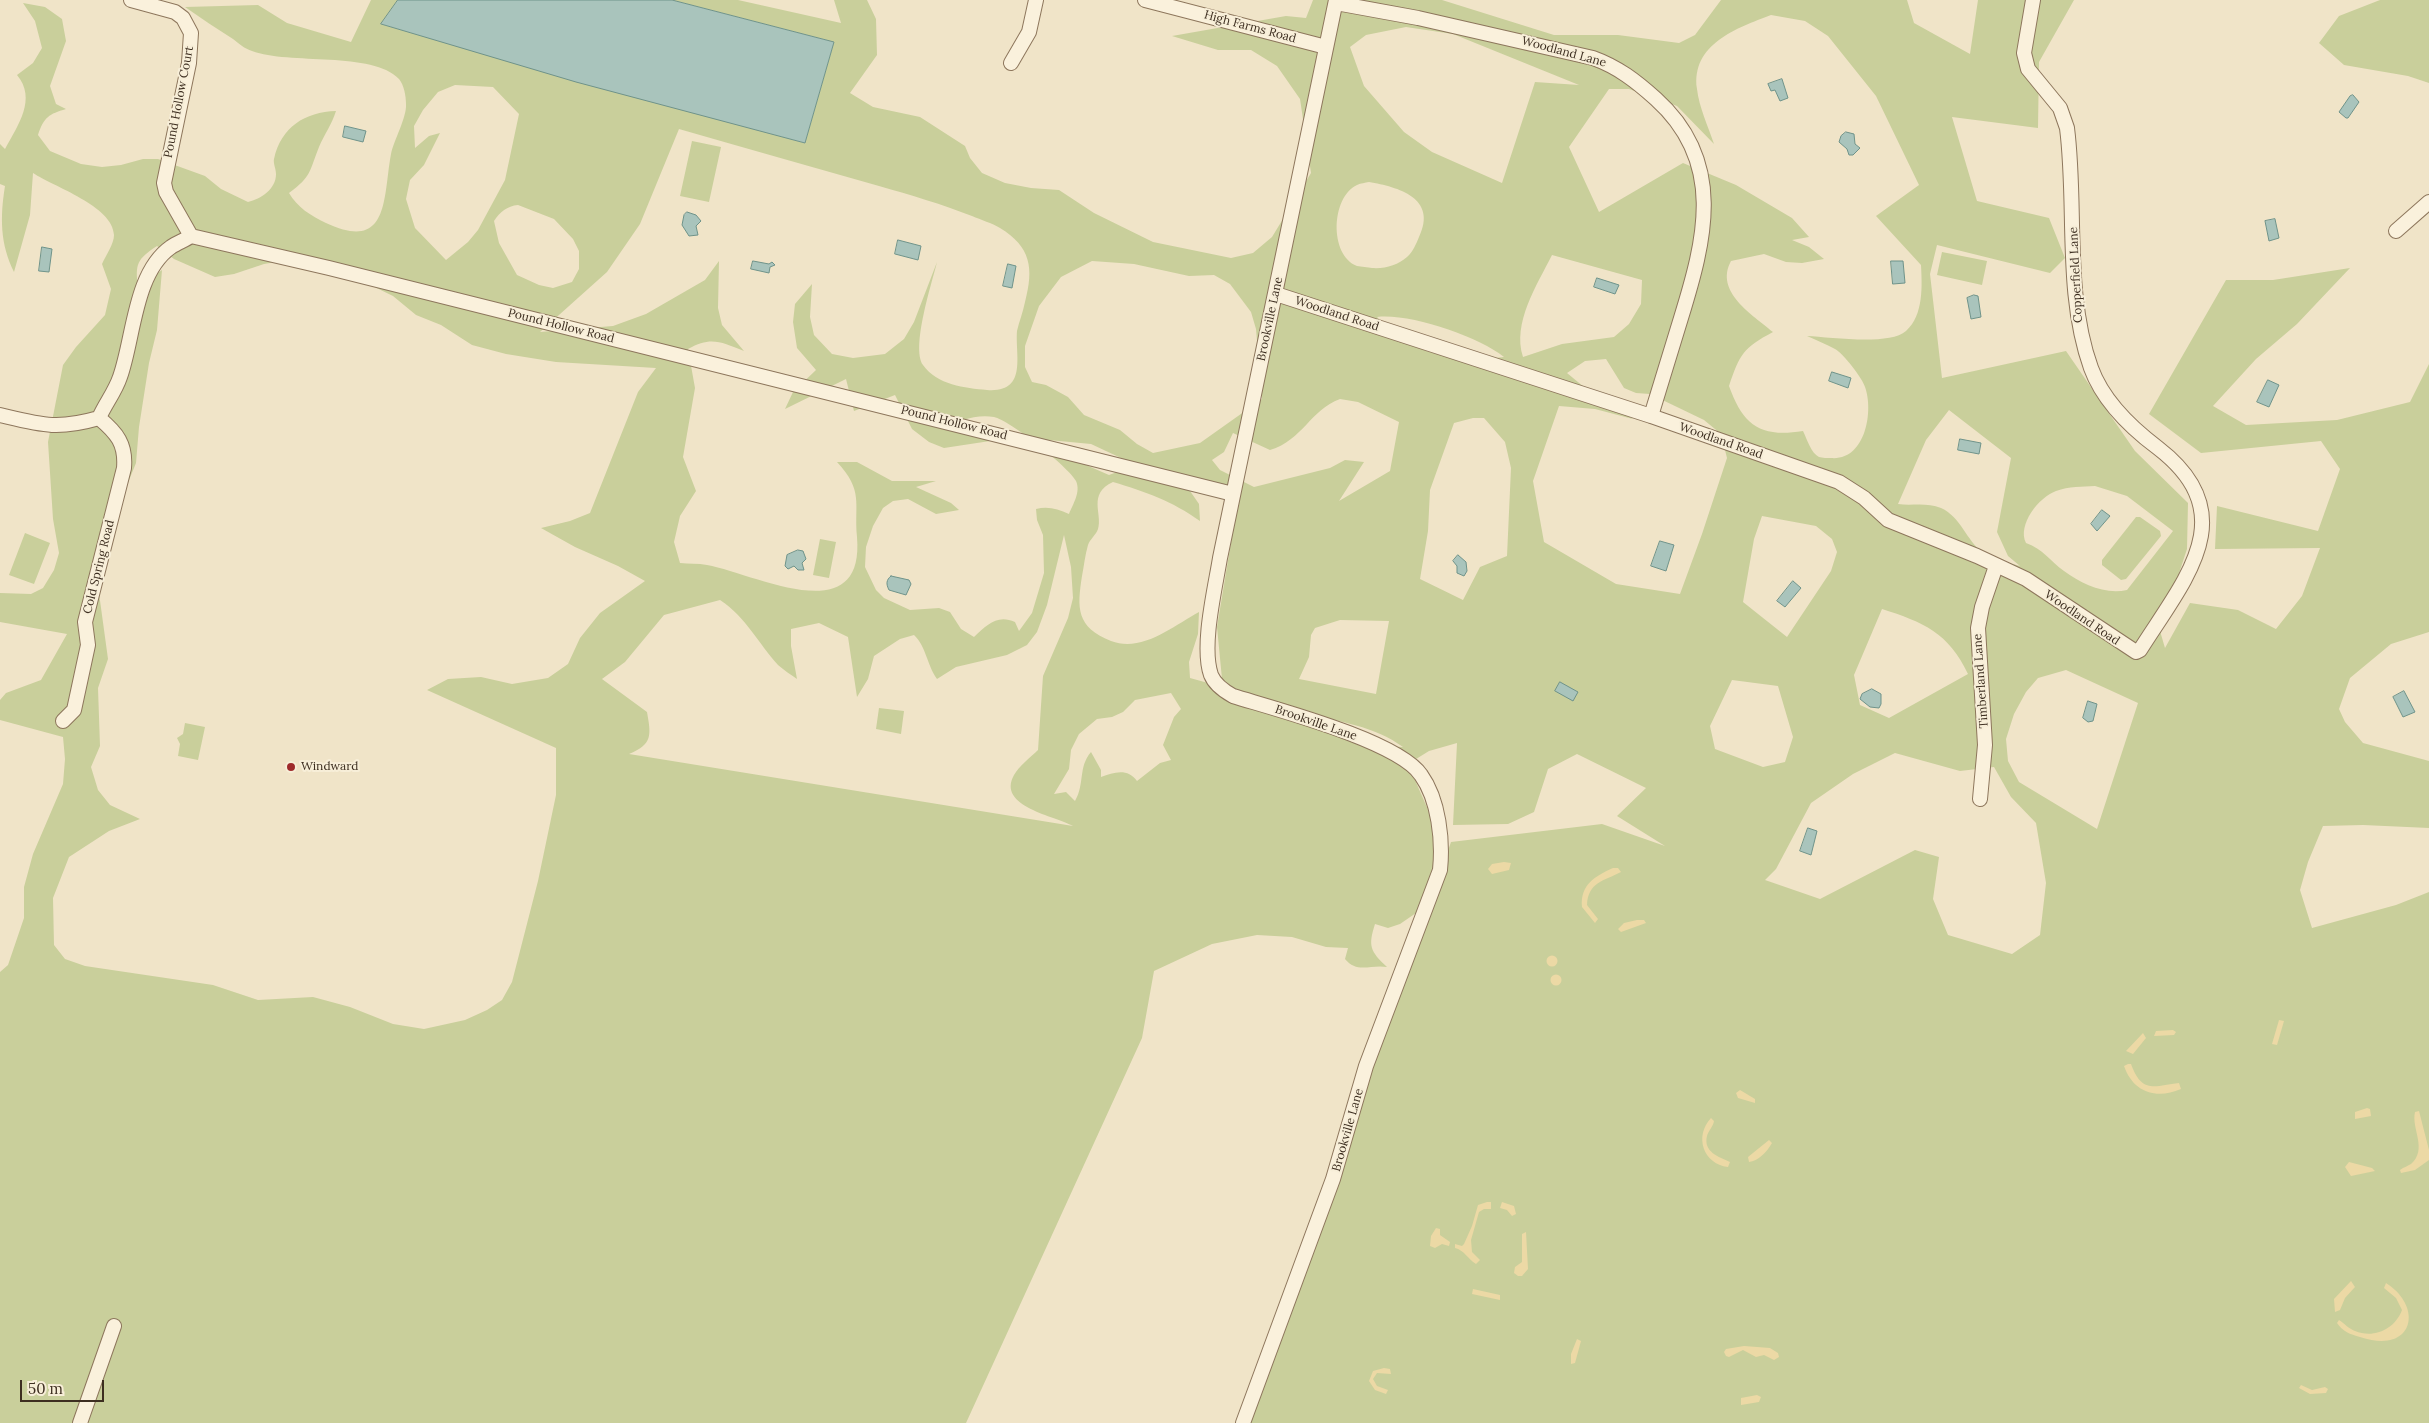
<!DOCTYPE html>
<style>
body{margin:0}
#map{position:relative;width:2429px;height:1423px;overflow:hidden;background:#f0e4c8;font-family:Lora,serif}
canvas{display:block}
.scale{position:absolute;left:20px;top:1380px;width:84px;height:22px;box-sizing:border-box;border:2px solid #3d2e20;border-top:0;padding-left:6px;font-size:15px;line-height:18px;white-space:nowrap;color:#3d2e20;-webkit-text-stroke:4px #f7eed8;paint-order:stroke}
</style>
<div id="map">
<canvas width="2429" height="1423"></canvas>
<div class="scale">50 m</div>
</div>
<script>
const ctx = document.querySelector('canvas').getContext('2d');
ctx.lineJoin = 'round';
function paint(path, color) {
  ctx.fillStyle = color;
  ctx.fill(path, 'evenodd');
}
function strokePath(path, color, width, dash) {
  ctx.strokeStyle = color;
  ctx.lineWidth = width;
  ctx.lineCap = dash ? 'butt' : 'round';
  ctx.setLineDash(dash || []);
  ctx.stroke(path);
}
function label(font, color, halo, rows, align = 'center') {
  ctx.font = font + ' Lora,serif';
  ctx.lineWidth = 4;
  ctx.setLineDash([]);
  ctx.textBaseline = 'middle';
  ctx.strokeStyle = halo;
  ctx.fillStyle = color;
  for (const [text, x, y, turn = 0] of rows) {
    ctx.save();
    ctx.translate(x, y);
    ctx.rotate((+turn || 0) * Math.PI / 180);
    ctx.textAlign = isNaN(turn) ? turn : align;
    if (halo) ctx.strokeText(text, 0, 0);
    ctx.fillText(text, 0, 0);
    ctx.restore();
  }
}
const green = new Path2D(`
 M 371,0 L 398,0 L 381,24 L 805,143 L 834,42 L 672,0 L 738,0 L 841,23 L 834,0 L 867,0 L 876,19 L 877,55 L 850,93 L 873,107 L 920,117 L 965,146 L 970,158 L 982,173 L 1005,183 L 1031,188 L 1059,190 L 1094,213 L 1153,242 L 1231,258 L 1253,253 L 1272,237 L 1311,173 L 1300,99 L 1277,66 L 1251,50 L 1218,50 L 1172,36 L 1286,16 L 1306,18 L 1313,0 L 1442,0 L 1554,35 L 1618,35 L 1679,43 L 1695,35 L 1721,0 L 1907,0 L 1914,23 L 1970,54 L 1978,0 L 2074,0 L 2039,62 L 2038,128 L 1952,117 L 1977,201 L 2049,218 L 2065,258 L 2050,273 L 1937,245 L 1930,274 L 1942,378 L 2066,351 L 2135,451 L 2188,503 L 2187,549 L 2160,631 L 2165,648 L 2190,603 L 2238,610 L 2276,629 L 2302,596 L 2320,548 L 2215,549 L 2217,506 L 2318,531 L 2340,469 L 2321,441 L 2201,453 L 2149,414 L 2226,280 L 2273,280 L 2350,268 L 2297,324 L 2256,359 L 2213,406 L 2246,425 L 2337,420 L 2410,402 L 2429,364 L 2429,632 L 2391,644 L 2350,678 L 2339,709 L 2345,722 L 2363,743 L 2429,761 L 2429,828 L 2363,825 L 2323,826 L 2308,862 L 2300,890 L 2312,928 L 2396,905 L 2429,892 L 2429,1423 L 1248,1423 L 1451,842 L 1602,824 L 1665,846 L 1617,816 L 1646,788 L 1577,754 L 1548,769 L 1534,812 L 1508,824 L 1453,825 L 1457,743 L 1429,751 L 1408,764 L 1436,828 L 1437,846 L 1428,898 L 1416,913 L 1400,924 L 1388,928 L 1375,924 C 1368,946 1370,951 1387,967 C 1371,964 1357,974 1345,959 L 1348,948 L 1326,947 L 1292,937 L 1257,935 L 1212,944 L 1154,971 L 1142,1038 L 966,1423 L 0,1423 L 0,972 L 8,965 L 24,918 L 24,887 L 33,854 L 63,784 L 65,759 L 63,737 L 0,720 L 0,700 L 6,693 L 41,680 L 67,634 L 0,622 L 0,593 L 31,594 L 43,588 L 54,570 L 59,553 L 53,519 L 48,442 L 63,365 L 76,347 L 105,315 L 111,289 L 102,264 C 106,255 114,244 114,235 C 113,206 54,187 33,173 L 30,215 L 14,272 C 0,244 0,217 5,186 L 0,184 L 0,144 L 5,149 C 18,125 37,99 17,75 L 33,63 L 42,48 L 35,21 L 23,3 L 45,7 L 62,19 L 66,41 L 50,86 L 56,104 L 66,109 C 49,114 44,117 38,135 L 50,151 L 81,164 L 102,167 L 121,165 L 143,159 L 158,159 L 205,176 L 221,189 L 248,202 C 261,199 276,189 276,174 C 276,169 273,163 274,159 C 281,127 305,112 336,111 C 332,124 324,135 319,147 C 309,172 312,176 289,193 C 297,207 311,216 326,223 C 390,253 383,197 391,154 C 394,140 407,117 406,104 C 406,96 404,85 399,79 C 373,51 289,65 252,51 C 245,49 238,43 233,39 C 217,29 201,18 185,7 L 258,5 L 287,23 L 351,42 ZM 1771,15 L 1805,21 L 1828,36 L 1876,96 L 1919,185 L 1876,216 L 1921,265 C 1922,285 1924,315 1906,331 C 1889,346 1830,337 1807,336 C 1816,340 1826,344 1835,349 C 1843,353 1863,379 1865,387 C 1874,412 1865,461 1831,458 C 1828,458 1822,458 1819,457 C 1811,453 1807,439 1803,431 C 1760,438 1743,425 1729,386 C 1740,354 1743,348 1773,332 C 1753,315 1714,292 1731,261 L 1764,254 L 1786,262 L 1802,263 L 1824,259 L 1809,247 L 1792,240 L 1809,237 L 1792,218 L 1736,185 L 1683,163 L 1599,212 L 1569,147 L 1609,89 L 1629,89 L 1677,106 L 1714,144 C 1708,126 1699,107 1697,89 C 1691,44 1737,28 1771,15 ZM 1406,27 L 1453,34 L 1579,85 L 1535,82 L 1502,183 L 1432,152 L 1404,132 L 1364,86 L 1350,47 L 1366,35 ZM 455,85 L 493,87 L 519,114 L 505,180 L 478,230 L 468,242 L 446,260 L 415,228 L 406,199 L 410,180 L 424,165 L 440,133 L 429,136 L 415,148 L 414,126 L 423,110 L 438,92 ZM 679,129 C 745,148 812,167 879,186 C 911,195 941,204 972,216 C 981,220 992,223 1000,228 C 1031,247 1034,268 1025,302 C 1023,312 1019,322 1017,331 C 1015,356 1028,393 987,390 C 965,388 937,385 923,365 C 911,347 932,283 937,262 L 914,322 L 904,339 L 885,354 L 853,358 L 832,354 L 814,335 L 810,317 L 812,284 L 795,304 L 793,322 L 797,348 L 816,370 L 793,392 L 785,409 L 846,379 L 854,411 L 895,395 L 912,429 L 929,442 L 944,448 L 990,441 L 963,420 C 973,417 983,415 994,417 C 1009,420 1069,467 1076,481 C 1081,492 1073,504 1069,514 C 1058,509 1048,506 1036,509 L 1037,520 L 1043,535 L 1044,573 L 1032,613 L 1019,631 L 1015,622 C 997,614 987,625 974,637 L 961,629 L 950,612 L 939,608 L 910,610 L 884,598 L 876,590 L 865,567 L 866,547 L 873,526 L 883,508 L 893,501 L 908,499 L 936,514 L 959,510 L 951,503 L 916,487 L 936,481 L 892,481 L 857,462 L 837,462 C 864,491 854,503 857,537 C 865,633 753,573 707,565 C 698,563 689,564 680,563 L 674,542 L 680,516 L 696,491 L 683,457 L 695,388 L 688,349 C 711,336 721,342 744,351 L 722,325 L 718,308 L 719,261 L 705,280 L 646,314 L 613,326 L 540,332 L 607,272 L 640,224 ZM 1369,182 C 1398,187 1438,198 1419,237 C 1416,244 1413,252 1407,257 C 1398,265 1385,269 1372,268 C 1368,267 1361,267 1357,266 C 1329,255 1331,197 1357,185 C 1361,183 1365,183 1369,182 ZM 518,205 L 554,219 L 573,239 L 579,251 L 579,269 L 572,282 L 553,288 L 539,285 L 517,275 L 499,243 L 494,221 C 500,212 507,206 518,205 ZM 157,246 L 174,259 L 215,277 L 234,274 L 264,264 L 311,256 L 393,296 L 416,315 L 441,325 L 472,345 L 506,354 L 556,362 L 656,368 L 638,392 L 590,513 L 570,521 L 541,528 L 575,547 L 618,566 L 645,581 L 600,613 L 580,638 L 568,664 L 548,678 L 512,684 L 481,677 L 448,679 L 427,690 L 556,748 L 556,795 L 538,881 L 512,982 L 502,1000 L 487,1010 L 465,1020 L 424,1029 L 393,1024 L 350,1007 L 313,997 L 258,1000 L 213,985 L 85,966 L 65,959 L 54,945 L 53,898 L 69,857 L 109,831 L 140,819 L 110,805 L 98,790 L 91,767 L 100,746 L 98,688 L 108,659 L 95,564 L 136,463 L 139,427 L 149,363 L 157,330 L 162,270 L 138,287 C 135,264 137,259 157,246 ZM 1552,255 L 1642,280 L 1641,304 L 1629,324 L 1614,337 L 1562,344 L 1523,357 C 1512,323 1537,285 1552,255 ZM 1092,261 L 1134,264 L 1189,276 L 1214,275 L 1230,284 L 1251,312 L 1256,329 L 1262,399 L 1200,443 L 1153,453 L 1137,444 L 1120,430 L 1084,415 L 1068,397 L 1046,385 L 1032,382 L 1025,367 L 1025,346 L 1039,306 L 1061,277 ZM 1377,317 C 1409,313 1478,336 1504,357 C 1468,362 1431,358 1400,338 C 1391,332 1384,324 1377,317 ZM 1606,359 L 1624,388 L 1636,393 L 1650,394 L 1704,420 L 1721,434 L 1727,458 L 1702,534 L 1680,594 L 1616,584 L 1544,542 L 1533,481 L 1559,406 L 1595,409 L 1633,419 L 1584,387 L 1567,373 L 1585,361 ZM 1340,399 L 1358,402 L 1399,422 L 1390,471 L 1339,501 L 1364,462 L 1345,460 L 1330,468 L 1254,487 L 1220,470 L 1212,460 L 1224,452 L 1233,433 L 1270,450 C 1303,440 1310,410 1340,399 ZM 1949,410 L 2011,458 L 1997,532 L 2008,556 L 2020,566 C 2009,563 1992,559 1983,553 C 1966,540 1961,517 1941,508 C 1927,502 1912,506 1898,504 L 1926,440 ZM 1473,418 L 1484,418 L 1505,442 L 1511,468 L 1507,556 L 1480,567 L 1463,600 L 1420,579 L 1428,531 L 1430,490 L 1454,423 ZM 1049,440 L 1091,444 L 1136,465 L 1109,475 L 1086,465 ZM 1212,481 L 1239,494 L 1217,627 L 1222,679 L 1237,691 L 1190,678 L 1189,662 L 1198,634 L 1199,612 C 1173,626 1142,653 1111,641 C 1076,627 1077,608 1082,576 C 1084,566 1085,555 1088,545 C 1090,539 1096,535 1098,529 C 1103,514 1087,494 1113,482 C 1146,492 1172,501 1200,521 L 1199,504 L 1190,491 ZM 2095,486 L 2127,496 L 2173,531 L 2127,590 C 2105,595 2082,584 2064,571 C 2050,561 2043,549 2026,543 C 2017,525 2039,497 2056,491 C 2069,486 2082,487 2095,486 ZM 1762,516 L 1816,526 L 1832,539 L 1837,552 L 1831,571 L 1787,637 L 1743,602 L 1754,539 ZM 1064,535 L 1071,567 L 1073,598 L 1068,618 L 1043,676 L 1038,750 C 1031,757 1019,766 1014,775 C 996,807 1056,816 1073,826 L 629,754 C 653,744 651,735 647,712 L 602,679 L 625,662 L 664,615 L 720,600 C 746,617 758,643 778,665 C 784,670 791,675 797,679 L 791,646 L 791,629 L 819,623 L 848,637 L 857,697 L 868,679 L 874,656 L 900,639 L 914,635 C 926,646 927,665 937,679 L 956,667 L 1007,655 L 1027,645 L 1037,632 L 1047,605 ZM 1882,609 C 1923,622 1949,633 1968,674 L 1889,718 L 1860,705 L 1854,675 ZM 1340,620 L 1389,621 L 1376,694 L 1299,679 L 1309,657 L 1311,635 L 1315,628 ZM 2066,670 L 2138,703 L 2097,829 L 2019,782 L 2008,761 L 2006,739 L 2014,714 L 2026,692 L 2038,678 ZM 1732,680 L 1778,686 L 1793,737 L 1785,762 L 1763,767 L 1715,749 L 1710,726 ZM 1171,693 L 1181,709 L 1174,717 L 1163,745 L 1171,760 L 1160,763 L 1137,781 C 1128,768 1114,772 1101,777 L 1101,770 L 1091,752 C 1078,767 1085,784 1075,801 L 1066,792 L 1054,794 L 1069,769 L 1071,750 L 1079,734 L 1097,719 L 1112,717 L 1123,712 L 1135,700 ZM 1304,715 C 1338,720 1376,727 1403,747 L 1361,745 ZM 1895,753 L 1960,771 L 1994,767 L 2011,797 L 2036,823 L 2046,883 L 2040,935 L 2012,954 L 1948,935 L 1933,899 L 1939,857 L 1915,850 L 1820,899 L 1765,880 L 1776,869 L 1811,803 L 1853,774 Z
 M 2380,0 L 2429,0 L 2429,83 L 2408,76 L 2344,65 L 2319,43 L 2339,16 Z
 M 692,141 L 721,147 L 709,202 L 680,196 Z
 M 1942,252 L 1987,261 L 1982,285 L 1937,275 Z
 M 2136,517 L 2140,517 L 2160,531 L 2161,536 L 2126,579 L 2121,580 L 2102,565 L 2102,560 Z
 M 25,533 L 50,543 L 34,584 L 9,575 Z
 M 820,539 L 836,542 L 829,578 L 813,575 Z
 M 879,708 L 904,711 L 901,734 L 876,729 Z
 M 185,723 L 205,727 L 198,760 L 178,756 L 180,744 L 177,738 L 183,734 Z`);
const sand = new Path2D(`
 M 1504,862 L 1511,863 L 1509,870 L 1492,874 L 1488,869 L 1492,864 Z
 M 1613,868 L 1618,868 L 1621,872 C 1604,881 1588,882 1587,905 L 1598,919 L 1595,923 L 1582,907 C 1580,885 1595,876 1613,868 Z
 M 1637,920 L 1644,920 L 1646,923 L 1621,932 L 1618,929 L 1624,923 Z
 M1546.5 961a5.5 5.5 0 1 1 11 0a5.5 5.5 0 1 1-11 0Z
 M1550.5 980a5.5 5.5 0 1 1 11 0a5.5 5.5 0 1 1-11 0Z
 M 2279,1020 L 2284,1021 L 2277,1045 L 2272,1044 Z
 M 2173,1030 L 2176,1032 L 2174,1035 L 2154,1036 L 2156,1031 Z
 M 2143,1033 L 2146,1038 L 2133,1054 L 2126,1051 Z
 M 2128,1064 L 2131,1064 C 2142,1094 2154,1086 2179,1083 L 2181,1089 C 2156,1100 2133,1092 2124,1066 Z
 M 1740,1090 L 1755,1099 L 1755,1103 L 1738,1098 L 1736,1093 Z
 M 2367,1108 L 2370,1109 L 2371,1116 L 2355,1119 L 2355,1112 Z
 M 2419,1111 L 2429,1150 L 2429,1160 L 2415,1170 L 2401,1173 L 2400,1170 C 2404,1167 2408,1166 2411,1164 C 2428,1149 2411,1129 2415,1112 Z
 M 1711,1118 L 1714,1121 C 1713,1127 1708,1131 1707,1136 C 1703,1152 1719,1157 1730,1162 L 1728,1167 C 1703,1164 1694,1136 1711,1118 Z
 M 1769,1140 L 1772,1143 C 1767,1152 1758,1161 1749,1162 L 1748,1157 Z
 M 2349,1162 L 2372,1168 L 2375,1171 L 2351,1176 L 2345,1167 Z
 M 1487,1202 L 1491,1202 L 1491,1209 L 1484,1209 L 1479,1212 L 1471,1240 L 1472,1252 L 1480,1260 L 1476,1264 C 1468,1259 1464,1250 1455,1248 L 1455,1244 L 1462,1246 L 1464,1244 L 1472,1226 L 1478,1205 Z
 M 1502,1202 L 1514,1206 L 1516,1214 L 1512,1216 L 1507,1210 L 1500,1208 Z
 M 1436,1228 L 1440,1229 L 1440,1235 L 1450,1242 L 1449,1246 L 1442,1244 L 1435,1248 L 1430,1246 L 1431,1236 Z
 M 1526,1232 L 1528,1269 L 1522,1276 L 1518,1276 L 1514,1273 L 1515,1267 L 1522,1262 L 1522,1234 Z
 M 2351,1281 L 2355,1287 L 2345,1298 L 2340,1310 L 2335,1312 L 2334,1299 Z
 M 2386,1283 C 2424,1307 2414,1355 2360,1337 C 2350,1334 2343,1332 2337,1323 L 2339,1320 C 2344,1323 2349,1329 2355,1331 C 2374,1339 2395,1329 2402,1310 L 2396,1298 L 2384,1288 Z
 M 1473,1289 L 1500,1295 L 1500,1300 L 1472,1294 Z
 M 1577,1339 L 1581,1341 L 1575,1363 L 1571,1364 L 1571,1354 Z
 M 1744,1346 L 1770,1348 L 1778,1353 L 1779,1357 L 1774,1360 L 1764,1355 L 1756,1357 L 1743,1350 L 1729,1357 L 1726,1356 L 1724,1352 L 1726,1349 Z
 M 1384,1368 L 1390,1369 L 1391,1374 L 1377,1373 L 1373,1379 L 1377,1386 L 1388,1390 L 1386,1394 L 1375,1390 L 1369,1381 L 1373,1371 Z
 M 2301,1385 L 2312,1390 L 2325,1387 L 2328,1389 L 2326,1393 L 2310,1394 L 2299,1388 Z
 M 1757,1395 L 1761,1397 L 1759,1402 L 1741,1405 L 1741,1398 Z`);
const water = new Path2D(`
 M 398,0 L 672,0 L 834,42 L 805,143 L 576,82 L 381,24 Z
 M 1782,79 L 1788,98 L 1780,101 L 1775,90 L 1771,91 L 1768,84 Z
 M 2353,95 L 2359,102 L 2348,118 L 2346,118 L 2339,112 L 2350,96 Z
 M 345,126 L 366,131 L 363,142 L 343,137 Z
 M 1846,132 L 1854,134 L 1855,144 L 1860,148 L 1853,155 L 1849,155 L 1847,149 L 1839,142 L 1841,136 Z
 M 687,212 L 696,215 L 701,221 L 696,226 L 698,235 L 689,236 L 682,225 L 684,215 Z
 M 2275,219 L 2279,238 L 2269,241 L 2265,221 Z
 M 898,240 L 921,246 L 918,260 L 895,254 Z
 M 42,247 L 52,249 L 49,272 L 39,271 Z
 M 753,261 L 769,264 L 772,262 L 775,265 L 770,267 L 769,273 L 751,269 Z
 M 1891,261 L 1903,261 L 1905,283 L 1893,284 Z
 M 1008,264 L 1016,266 L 1012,288 L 1003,286 Z
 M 1597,278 L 1619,285 L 1615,294 L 1594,287 Z
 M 1974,295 L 1978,296 L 1981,317 L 1971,319 L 1967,298 Z
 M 1832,372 L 1851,378 L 1848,388 L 1829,381 Z
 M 2268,380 L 2279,385 L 2269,407 L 2257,402 Z
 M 1960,439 L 1981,443 L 1979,454 L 1958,450 Z
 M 2102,510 L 2110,516 L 2097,531 L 2091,524 Z
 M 1660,541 L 1674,545 L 1666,571 L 1651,566 Z
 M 798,550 L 803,551 L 806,559 L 802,563 L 804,570 L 798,570 L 794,566 L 788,569 L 785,566 L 787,555 Z
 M 1458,555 L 1466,562 L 1467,571 L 1464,576 L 1457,573 L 1457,566 L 1453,561 Z
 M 891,576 L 909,580 L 911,584 L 906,595 L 889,590 C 886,584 886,580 891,576 Z
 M 1793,581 L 1801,588 L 1785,607 L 1777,601 Z
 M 1560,682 L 1578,692 L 1573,701 L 1555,691 Z
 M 1872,689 L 1881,694 L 1881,704 L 1879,708 L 1870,707 L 1860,699 L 1862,694 Z
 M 2404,691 L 2415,712 L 2403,717 L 2393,697 Z
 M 2088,701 L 2097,704 L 2093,721 L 2088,722 L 2083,718 Z
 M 1808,828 L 1817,831 L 1811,855 L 1800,851 Z`);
const street = new Path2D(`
 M 131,0 L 175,12 L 183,18 L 191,33 L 189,63 L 164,183 L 166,192 L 191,236
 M 1145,0 L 1326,47
 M 1336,3 L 1418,18 L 1593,58 C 1618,67 1636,81 1656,99 C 1726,162 1705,240 1681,318 C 1671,351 1661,384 1651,416
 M 1011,63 L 1029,32 L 1036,0
 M 2396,231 L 2429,202
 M 1276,294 L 1651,416 L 1839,482 L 1864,498 L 1888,520 L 1977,556 L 2026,579 L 2136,652 L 2140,650 C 2184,580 2245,515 2158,448 C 2130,427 2103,401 2091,368 C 2064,293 2077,206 2067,128 L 2060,108 L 2028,69 L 2024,53 L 2033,0
 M 0,415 C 42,425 57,430 99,418 C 105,404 115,392 120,377 C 134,338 134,273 171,247 C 177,243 185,240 191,236 L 329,268 L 1233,494
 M 63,721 L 74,710 L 88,645 L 85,622 L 124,468 C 126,444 117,433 99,418
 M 1980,799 L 1985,745 L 1978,628 L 1982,607 L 1996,566
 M 80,1423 L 114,1326
 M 1243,1423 L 1333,1179 L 1366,1066 L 1440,870 C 1443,841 1439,800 1421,775 C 1398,741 1275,709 1233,696 C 1224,691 1215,685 1211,675 C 1201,646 1215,589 1220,558 L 1336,0`);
const markers = [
 [291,767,5,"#9e2a2b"]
];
const streetNames = [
 ["High Farms Road",1250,27,15],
 ["Woodland Lane",1564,52,15],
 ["Pound Hollow Court",179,102,-79],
 ["Copperfield Lane",2076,275,-93],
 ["Woodland Road",1337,314,18],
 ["Brookville Lane",1270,319,-78],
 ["Pound Hollow Road",561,326,14],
 ["Pound Hollow Road",954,423,14],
 ["Woodland Road",1721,441,19],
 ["Cold Spring Road",99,567,-76],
 ["Woodland Road",2082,618,34],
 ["Timberland Lane",1981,681,-94],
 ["Brookville Lane",1316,723,19],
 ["Brookville Lane",1348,1130,-74]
];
const poiNames = [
 ["Windward",301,767]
];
paint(green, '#c9cf9b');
paint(sand, '#ecd9a5');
paint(water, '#a9c4bc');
strokePath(water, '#6f938a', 1);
strokePath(street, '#8d765c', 16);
strokePath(street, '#faf1dc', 14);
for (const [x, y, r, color] of markers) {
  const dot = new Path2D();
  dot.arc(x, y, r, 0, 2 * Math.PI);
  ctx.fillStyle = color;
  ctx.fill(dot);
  strokePath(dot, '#f7eed8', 2);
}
label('12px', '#3d2e20', '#f7eed8', streetNames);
label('12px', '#3d2e20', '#f7eed8', poiNames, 'left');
</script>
